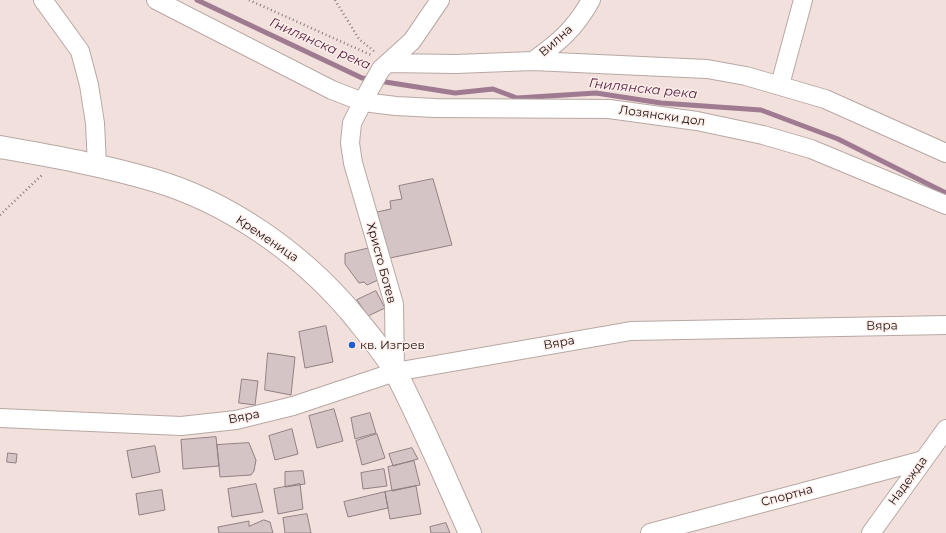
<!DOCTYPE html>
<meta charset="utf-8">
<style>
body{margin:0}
canvas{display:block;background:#f1e0db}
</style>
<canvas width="946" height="533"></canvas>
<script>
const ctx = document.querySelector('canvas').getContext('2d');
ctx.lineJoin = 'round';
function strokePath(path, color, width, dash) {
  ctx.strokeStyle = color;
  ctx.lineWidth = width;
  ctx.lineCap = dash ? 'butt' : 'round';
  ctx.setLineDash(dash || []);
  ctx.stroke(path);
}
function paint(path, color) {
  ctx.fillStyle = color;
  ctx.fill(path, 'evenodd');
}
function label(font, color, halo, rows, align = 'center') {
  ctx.font = font + ' Montserrat,sans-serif';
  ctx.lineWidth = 3;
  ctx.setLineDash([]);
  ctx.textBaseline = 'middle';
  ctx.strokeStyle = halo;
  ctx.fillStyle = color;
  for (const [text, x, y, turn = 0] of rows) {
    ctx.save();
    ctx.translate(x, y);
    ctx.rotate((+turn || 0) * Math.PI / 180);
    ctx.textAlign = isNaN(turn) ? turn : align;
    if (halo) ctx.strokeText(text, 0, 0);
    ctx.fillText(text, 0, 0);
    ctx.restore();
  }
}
const stream = new Path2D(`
 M 197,0 L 362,78 L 371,79
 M 379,81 L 455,93 L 493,89 L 517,98 L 596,93 L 661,103 L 761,110 L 838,139 L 946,193`);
const building = new Path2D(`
 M 433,179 L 452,245 L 390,258 L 377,212 L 391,209 L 390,201 L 402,199 L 399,186 Z
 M 370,248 L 378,280 L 367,285 L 364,282 L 359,283 L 345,264 L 345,254 Z
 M 376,291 L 385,308 L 368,316 L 357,300 Z
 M 326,326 L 333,362 L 305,368 L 299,332 Z
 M 268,353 L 295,357 L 291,395 L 265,390 Z
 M 242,379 L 258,381 L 255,405 L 239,403 Z
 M 334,409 L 343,441 L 317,448 L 309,416 Z
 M 370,413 L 376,433 L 355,439 L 351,418 Z
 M 292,429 L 298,454 L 275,460 L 269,436 Z
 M 377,434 L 385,458 L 362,465 L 356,441 Z
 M 216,437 L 219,466 L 183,469 L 181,440 Z
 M 249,443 L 256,460 L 254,471 L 251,475 L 220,477 L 217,445 Z
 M 155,446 L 160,472 L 132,478 L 127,451 Z
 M 412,448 L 418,459 L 393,466 L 389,454 Z
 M 8,453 L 17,454 L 16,463 L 7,462 Z
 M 414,461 L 420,485 L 392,491 L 388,467 Z
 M 384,469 L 387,486 L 363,489 L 361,473 Z
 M 303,471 L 305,484 L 285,487 L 285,472 Z
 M 256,484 L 263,512 L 232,517 L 228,489 Z
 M 300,484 L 303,509 L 278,514 L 274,489 Z
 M 416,486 L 421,514 L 390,519 L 385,492 Z
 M 162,490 L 165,510 L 139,515 L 136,494 Z
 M 385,492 L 388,508 L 348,517 L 344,502 Z
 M 307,514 L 311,533 L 285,533 L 283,518 Z
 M 264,520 L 270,522 L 273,533 L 219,533 L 218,527 L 249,521 L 249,526 Z
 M 446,523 L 450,533 L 431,533 L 430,527 Z`);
const path = new Path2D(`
 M 249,0 L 371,55
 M 335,0 L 359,39 L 375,52
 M 0,215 L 43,174`);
const minor = new Path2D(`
 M 43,0 L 80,51 L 89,85 L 95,123 L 97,165
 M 156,0 L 332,90 L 363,102 L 396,106 L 435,108 L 609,109 L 697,121 L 763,135 L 811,149 L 946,205
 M 533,61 C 559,42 575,29 591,0
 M 388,63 L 456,64 L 533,61 L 707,69 L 746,76 L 825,99 L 946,153
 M 780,85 L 803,0
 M 395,372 L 394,304 L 353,163 L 350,143 L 352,123 L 368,92 L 381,69 L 412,41 L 440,0
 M 0,418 L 181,426 L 236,420 L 293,406 L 395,372 L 631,331 L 946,325
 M 650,533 L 924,460
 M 871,533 L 946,429`);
const tertiary = new Path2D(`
 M 0,147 C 51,156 103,165 153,180 C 228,202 298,251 349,310 C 365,330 384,351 396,373 C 423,425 446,480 470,533`);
const markers = [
 [352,345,4,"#225ecb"]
];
const streetNames = [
 ["Вилна",556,41,-42],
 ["Лозянски дол",662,116,8],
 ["Кременица",267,239,34],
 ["Христо Ботев",381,263,75],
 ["Вяра",882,326,-1],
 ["Вяра",559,343,-10],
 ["Вяра",244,417,-11],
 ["Надежда",908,481,-54],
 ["Спортна",787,496,-15]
];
const poiNames = [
 ["кв. Изгрев",360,345]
];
const waterNames = [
 ["Гнилянска река",320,44,24],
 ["Гнилянска река",643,89,6]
];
strokePath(stream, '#9f7b91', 5);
paint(building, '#d5c4c6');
strokePath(building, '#918083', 1);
strokePath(minor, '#b8a8a4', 20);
strokePath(tertiary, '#b8a8a4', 24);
strokePath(path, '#877c79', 2.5, [1, 3]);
strokePath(minor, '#fff', 18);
strokePath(tertiary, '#fff', 22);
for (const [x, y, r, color] of markers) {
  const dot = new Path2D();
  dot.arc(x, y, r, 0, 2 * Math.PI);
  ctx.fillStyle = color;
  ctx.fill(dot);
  strokePath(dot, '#feede9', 1.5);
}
label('12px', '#171110', '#feede9', streetNames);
label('12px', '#171110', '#feede9', poiNames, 'left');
label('italic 13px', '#532343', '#feede9', waterNames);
</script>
